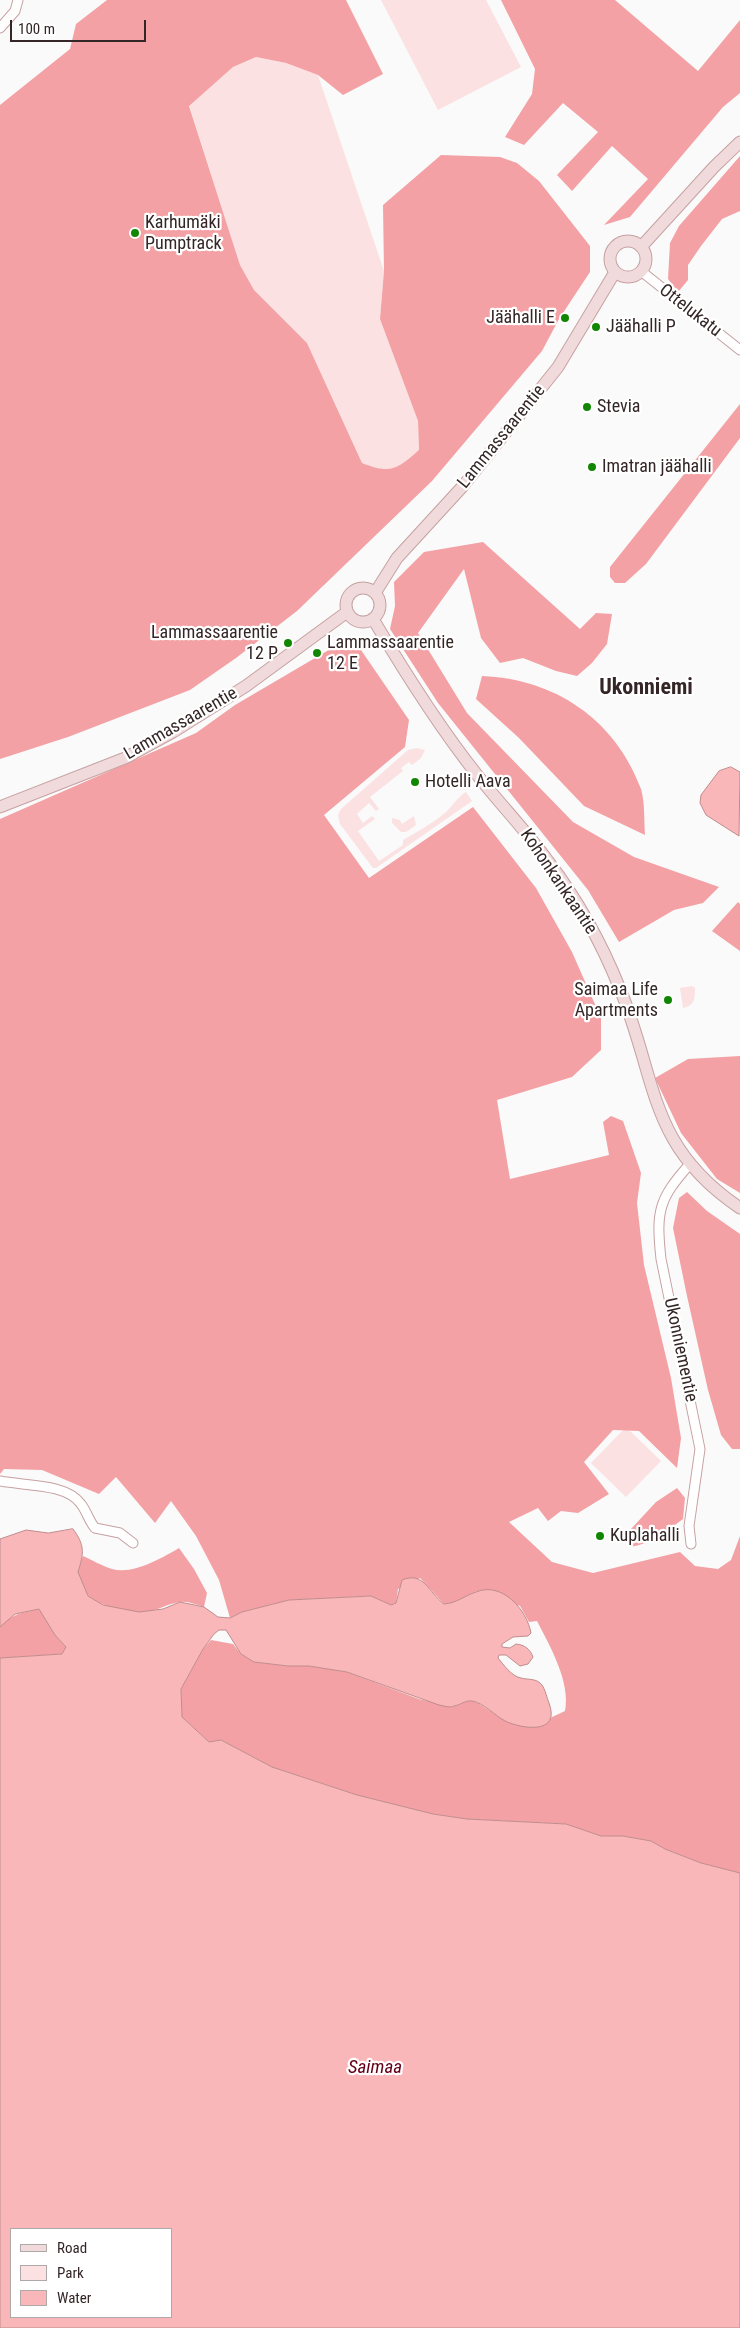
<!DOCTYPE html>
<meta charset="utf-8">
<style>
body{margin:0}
#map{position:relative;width:740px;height:2328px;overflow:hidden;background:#fafafa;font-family:"Roboto Condensed",sans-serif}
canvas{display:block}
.legend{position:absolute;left:10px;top:2228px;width:162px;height:90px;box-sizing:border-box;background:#fff;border:1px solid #aea8a8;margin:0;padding:6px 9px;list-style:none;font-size:15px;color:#342626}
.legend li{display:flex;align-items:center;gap:10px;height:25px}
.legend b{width:25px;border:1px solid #aea8a8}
.scale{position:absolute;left:10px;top:20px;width:136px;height:22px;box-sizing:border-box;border:2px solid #342626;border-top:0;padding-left:6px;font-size:15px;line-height:18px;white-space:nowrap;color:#342626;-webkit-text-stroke:4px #fff;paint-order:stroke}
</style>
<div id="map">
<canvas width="740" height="2328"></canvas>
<ul class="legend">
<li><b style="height:6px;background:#f1dadb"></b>Road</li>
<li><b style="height:14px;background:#fbe1e1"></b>Park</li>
<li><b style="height:14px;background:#fab7b9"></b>Water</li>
</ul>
<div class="scale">100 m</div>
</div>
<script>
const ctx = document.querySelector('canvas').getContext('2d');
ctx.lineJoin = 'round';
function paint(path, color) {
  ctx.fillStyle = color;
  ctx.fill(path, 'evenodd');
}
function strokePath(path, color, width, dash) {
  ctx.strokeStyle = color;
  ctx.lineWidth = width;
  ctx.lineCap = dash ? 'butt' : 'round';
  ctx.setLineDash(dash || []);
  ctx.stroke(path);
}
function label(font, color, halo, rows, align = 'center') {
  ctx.font = font + ' "Roboto Condensed",sans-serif';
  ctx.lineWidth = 4.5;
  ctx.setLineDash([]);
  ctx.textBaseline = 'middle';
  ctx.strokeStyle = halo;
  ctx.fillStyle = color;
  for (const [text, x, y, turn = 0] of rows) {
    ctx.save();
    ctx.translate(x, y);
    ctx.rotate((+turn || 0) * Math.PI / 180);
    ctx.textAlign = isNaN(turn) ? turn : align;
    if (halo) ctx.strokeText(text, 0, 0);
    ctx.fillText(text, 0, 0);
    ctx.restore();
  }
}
const green = new Path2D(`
 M 381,0 L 486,0 L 521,67 L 438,110 Z
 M 256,57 L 286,63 L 318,75 L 384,271 L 380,319 L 418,421 L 419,451 C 397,470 391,474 362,463 L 307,343 L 254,290 L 240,265 L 189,105 L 233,67 Z
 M 417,748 L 425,750 L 421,758 L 412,765 L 409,762 L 401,768 L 403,771 L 370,797 L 379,809 L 376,811 L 369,803 L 357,814 L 363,823 L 372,816 L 375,819 L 358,831 L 379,861 L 403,845 L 403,840 C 417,832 433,823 446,812 C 453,805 457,798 466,792 L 472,801 L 376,868 L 373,868 L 340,824 L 338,815 L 341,809 L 408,750 Z
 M 414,816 L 416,825 L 406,832 L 401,832 L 392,823 L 392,818 L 400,820 L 402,824 Z
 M 692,986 L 695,988 C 695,999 695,1005 683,1008 L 680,988 Z
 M 626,1427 L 661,1461 L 626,1497 L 591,1463 Z`);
const forest = new Path2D(`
 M 107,0 L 346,0 L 383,74 L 343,95 L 318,75 L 286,63 L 256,57 L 233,67 L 189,106 L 240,265 L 254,290 L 307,343 L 362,463 C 390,474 397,470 419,450 L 418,421 L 380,319 L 384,271 L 383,205 L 441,155 L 500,157 L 517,163 L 539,181 L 590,246 L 590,272 L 559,319 L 542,351 L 432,481 L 297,611 L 236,658 L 190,690 L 68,737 L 0,759 L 0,105 L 70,49 L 76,24 Z
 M 501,0 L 615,0 L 698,71 L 740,20 L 740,93 L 723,107 L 630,217 L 604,225 L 648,179 L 612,146 L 572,191 L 557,175 L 598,132 L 563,103 L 524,145 L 505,137 L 532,94 L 535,69 Z
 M 740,156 L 740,211 L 722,219 L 701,246 L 688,265 L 688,280 L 678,292 L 668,279 L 670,243 L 679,226 Z
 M 740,404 L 740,438 L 646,564 L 625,583 L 615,583 L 610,577 L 610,567 Z
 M 483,542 L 580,629 L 596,613 L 612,614 L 607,644 L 592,663 L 577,676 L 556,671 L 523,658 L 500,663 L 481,638 L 464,569 L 418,633 L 467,713 L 573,822 L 634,857 L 719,887 L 703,903 L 674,910 L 619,942 L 588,890 L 438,703 L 390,629 L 395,606 L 394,582 L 424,552 Z
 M 344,641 L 361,650 L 409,720 L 405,747 L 324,815 L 369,878 L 473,807 L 536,888 L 572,952 L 601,1018 L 601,1050 L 572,1077 L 497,1100 L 510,1179 L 609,1155 L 603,1122 L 611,1116 L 623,1121 L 641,1173 L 637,1203 L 644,1265 L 671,1378 L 681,1438 L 677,1468 L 639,1431 L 613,1430 L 584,1462 L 609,1494 L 578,1513 L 561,1511 L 548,1521 L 538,1508 L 509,1522 L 552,1562 L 593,1573 L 680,1552 L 695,1566 L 718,1569 L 731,1560 L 740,1536 L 740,1873 L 701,1863 L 665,1849 L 651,1841 L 623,1836 L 601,1836 L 566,1824 L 467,1819 L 433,1814 L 357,1795 L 272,1767 L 221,1740 L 209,1742 L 182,1717 L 181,1689 L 203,1649 L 211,1640 L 233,1644 L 241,1654 L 254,1662 L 288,1666 L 309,1666 L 347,1672 L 419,1699 L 452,1707 L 470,1700 L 478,1703 L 506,1721 L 546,1724 L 550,1718 L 565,1711 C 571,1683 550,1646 537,1621 L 529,1622 L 520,1606 L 477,1591 L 453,1603 L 444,1604 L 420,1578 L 398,1589 L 396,1603 L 391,1605 L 371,1596 L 289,1600 L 242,1612 L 230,1618 L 219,1580 L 196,1536 L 171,1501 L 155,1523 L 116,1477 L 99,1494 L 42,1470 L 4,1469 L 0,1474 L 0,819 L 196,733 L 235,705 Z
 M 482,676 C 555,679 615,719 641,789 C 645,802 644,821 645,835 L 584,806 L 519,738 L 476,699 Z
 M 738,902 L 740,904 L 740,951 L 712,931 Z
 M 740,1056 L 740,1193 L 717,1179 L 681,1133 L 655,1078 L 688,1059 Z
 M 687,1192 L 707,1211 L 740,1234 L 740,1449 L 732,1449 L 721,1435 L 708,1390 L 687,1296 L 673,1228 L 679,1198 Z
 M 677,1488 L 685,1498 L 683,1519 C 667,1531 649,1545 629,1547 L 630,1530 L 656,1502 Z
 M 179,1548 L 194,1569 L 207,1593 L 204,1607 C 197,1605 188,1601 181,1602 C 167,1603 155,1613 139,1612 C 116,1611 75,1601 78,1571 C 79,1566 81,1560 83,1556 C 92,1560 102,1566 112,1569 C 133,1575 162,1558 179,1548 Z
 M 40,1609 L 55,1635 L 66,1647 L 62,1654 L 0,1658 L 0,1627 C 10,1614 25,1612 40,1609 Z`);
const water = new Path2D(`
 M 731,767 L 740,772 L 739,836 L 706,815 L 700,803 L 701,795 L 719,771 Z
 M 73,1529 C 85,1545 84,1553 78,1572 L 88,1596 L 103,1605 L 139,1612 L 163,1609 L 180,1602 L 204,1607 L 218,1617 L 230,1618 L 242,1612 L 289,1600 L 371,1596 L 391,1605 L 396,1603 L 402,1580 C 424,1571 428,1592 444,1604 C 457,1603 464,1596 476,1592 C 502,1581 527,1610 531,1633 L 528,1636 L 513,1637 L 502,1644 L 502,1647 L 510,1648 L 516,1644 C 525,1645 530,1649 533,1657 L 528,1664 L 520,1666 L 506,1655 L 499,1655 L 498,1658 C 504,1665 511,1676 521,1678 C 528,1680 537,1678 542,1685 C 545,1689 547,1698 549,1703 C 561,1735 522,1729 505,1721 C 494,1715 484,1703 472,1701 C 466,1700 460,1705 454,1706 C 450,1708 444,1706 439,1705 L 347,1672 L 309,1666 L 288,1666 L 254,1662 L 241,1654 L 226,1630 L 219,1630 L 214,1634 L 203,1649 L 181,1689 L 182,1717 L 209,1742 L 221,1740 L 272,1767 L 357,1795 L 433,1814 L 467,1819 L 566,1824 L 601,1836 L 623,1836 L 651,1841 L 665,1849 L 701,1863 L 740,1873 L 740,2328 L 0,2328 L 0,1658 L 62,1654 L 66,1647 L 55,1635 L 39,1609 L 15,1614 L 0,1627 L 0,1539 L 26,1530 L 48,1533 ZM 171,2229 L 171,2317 L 11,2317 L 11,2229 Z`);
const street = new Path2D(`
 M 0,28 L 15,11 L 18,0
 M 641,271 L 740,350
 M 689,1165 C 658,1200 656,1212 661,1259 L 700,1449 L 689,1526 L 691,1544
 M 0,1481 C 24,1486 66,1483 81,1504 C 87,1512 89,1521 95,1528 L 120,1533 L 133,1543`);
const secondary = new Path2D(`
 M610 259a18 18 0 1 1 36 0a18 18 0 1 1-36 0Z
 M 641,247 L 714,167 L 740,142
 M346 605a17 17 0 1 1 34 0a17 17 0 1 1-34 0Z
 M 375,593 L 397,558 L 463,486 L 558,367 L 615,272
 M 373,619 C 405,673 439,727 478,776 C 501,805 526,831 548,861 C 578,900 602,944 620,989 C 658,1081 647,1145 740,1208
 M 0,807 L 125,758 L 173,732 L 246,686 L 347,612`);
const markers = [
 [135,233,5,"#118602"],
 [565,318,5,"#118602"],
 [596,327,5,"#118602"],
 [587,407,5,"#118602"],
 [592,467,5,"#118602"],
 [288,643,5,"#118602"],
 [317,653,5,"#118602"],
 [415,782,5,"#118602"],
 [668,1000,5,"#118602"],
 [600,1536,5,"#118602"]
];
const poiNames = [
 ["Karhumäki",145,223],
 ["Pumptrack",145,244],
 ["Jäähalli E",555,318,"right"],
 ["Jäähalli P",606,327],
 ["Stevia",597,407],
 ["Imatran jäähalli",602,467],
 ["Lammassaarentie",278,633,"right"],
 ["12 P",278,654,"right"],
 ["Lammassaarentie",327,643],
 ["12 E",327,664],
 ["Hotelli Aava",425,782],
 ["Saimaa Life",658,990,"right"],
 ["Apartments",658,1011,"right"],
 ["Kuplahalli",610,1536]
];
const streetNames = [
 ["Ottelukatu",690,311,38],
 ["Lammassaarentie",502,437,-51],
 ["Lammassaarentie",181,724,-30],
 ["Kohonkankaantie",558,882,56],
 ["Ukonniementie",680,1350,78]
];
const waterNames = [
 ["Saimaa",375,2068]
];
const districtNames = [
 ["Ukonniemi",646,688]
];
paint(green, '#fbe1e1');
paint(forest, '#f3a1a4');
paint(water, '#fab7b9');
strokePath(water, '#bf8c8d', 1);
strokePath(street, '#c6a1a2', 11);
strokePath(secondary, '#c6a1a2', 13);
strokePath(street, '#fff', 9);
strokePath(secondary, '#f1dadb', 11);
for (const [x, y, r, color] of markers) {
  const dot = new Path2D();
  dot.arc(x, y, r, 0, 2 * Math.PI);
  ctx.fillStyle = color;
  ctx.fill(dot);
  strokePath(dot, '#fff', 2);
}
label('18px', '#342626', '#fff', poiNames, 'left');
label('18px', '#342626', '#fff', streetNames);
label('italic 19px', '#630018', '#fff', waterNames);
label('bold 22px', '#342626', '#fff', districtNames);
</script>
